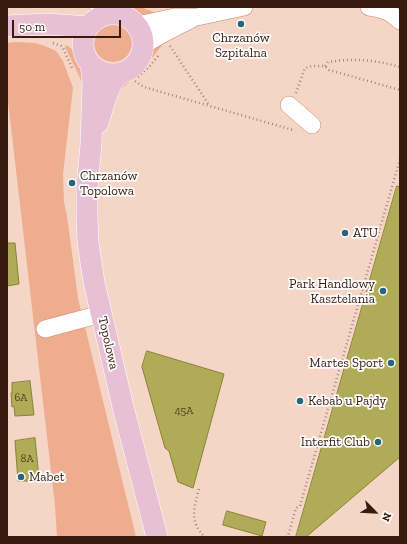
<!DOCTYPE html>
<meta charset="utf-8">
<style>
body{margin:0}
#map{position:relative;width:407px;height:544px;overflow:hidden;background:#f5d5c6;font-family:"Zilla Slab",serif}
canvas{display:block}
.frame{position:absolute;inset:0;border:8px solid #381b0d;pointer-events:none}
.north{position:absolute;left:355px;top:492px;width:40px;height:40px;-webkit-text-stroke:3px #fefefe;paint-order:stroke;rotate:114deg;font-size:11px;font-weight:700;line-height:16px;text-align:center;color:#381b0d}
.north::after{content:'';display:block;margin:auto;width:14px;height:18px;background:#381b0d;clip-path:polygon(50% 0,100% 100%,50% 72%,0 100%)}
.scale{position:absolute;left:12px;top:20px;width:109px;height:18px;box-sizing:border-box;border:2px solid #381b0d;border-top:0;padding-left:5px;font-size:12px;line-height:14px;white-space:nowrap;color:#381b0d;-webkit-text-stroke:3px #fefefe;paint-order:stroke}
</style>
<div id="map">
<canvas width="407" height="544"></canvas>
<div class="frame"></div>
<div class="north">N</div>
<div class="scale">50 m</div>
</div>
<script>
const ctx = document.querySelector('canvas').getContext('2d');
ctx.lineJoin = 'round';
function paint(path, color) {
  ctx.fillStyle = color;
  ctx.fill(path, 'evenodd');
}
function strokePath(path, color, width, dash) {
  ctx.strokeStyle = color;
  ctx.lineWidth = width;
  ctx.lineCap = dash ? 'butt' : 'round';
  ctx.setLineDash(dash || []);
  ctx.stroke(path);
}
function label(font, color, halo, rows, align = 'center') {
  ctx.font = font + ' "Zilla Slab",serif';
  ctx.lineWidth = 3.5;
  ctx.setLineDash([]);
  ctx.textBaseline = 'middle';
  ctx.strokeStyle = halo;
  ctx.fillStyle = color;
  for (const [text, x, y, turn = 0] of rows) {
    ctx.save();
    ctx.translate(x, y);
    ctx.rotate((+turn || 0) * Math.PI / 180);
    ctx.textAlign = isNaN(turn) ? turn : align;
    if (halo) ctx.strokeText(text, 0, 0);
    ctx.fillText(text, 0, 0);
    ctx.restore();
  }
}
const green = new Path2D(`
 M 127,7 L 141,7 L 154,12 L 154,16 L 142,16 Z
 M94 43a19 19 0 1 1 38 0a19 19 0 1 1-38 0Z
 M 17,42 L 35,43 L 45,46 L 56,51 L 63,61 L 73,88 L 63,174 L 64,202 L 67,216 L 78,298 L 136,537 L 57,537 L 55,505 L 7,93 L 7,43 Z
 M 163,42 L 163,44 L 144,68 L 116,94 L 131,76 L 142,67 L 150,51 Z
 M 66,45 C 83,56 86,64 83,84 L 65,47 Z`);
const building = new Path2D(`
 M 397,186 L 400,187 L 400,457 L 306,537 L 296,537 Z
 M 7,243 L 15,243 L 19,284 L 7,286 Z
 M 147,351 L 224,374 L 193,488 L 178,482 L 169,451 L 165,448 L 142,367 Z
 M 30,381 L 34,415 L 15,416 L 14,406 L 12,407 L 11,393 L 12,393 L 12,383 Z
 M 35,438 L 39,478 L 29,481 L 18,481 L 15,441 Z
 M 227,511 L 266,522 L 262,536 L 223,525 Z`);
const path = new Path2D(`
 M 53,43 L 61,46 L 63,48 L 73,70
 M 170,46 L 209,105
 M 325,66 L 328,62 C 353,58 376,60 400,67
 M 138,77 L 149,67 L 158,56
 M 135,81 L 144,87 L 293,130
 M 296,93 L 305,68 L 312,66 L 325,66 L 329,70 L 400,90
 M 199,489 C 194,508 189,522 205,537
 M 286,537 L 288,536 L 296,508 L 300,506 L 400,159`);
const minor = new Path2D(`
 M 115,7 L 117,13
 M 369,7 C 383,9 389,11 400,21
 M 98,17 L 99,7
 M 137,25 L 175,17 L 197,17 L 244,7
 M 143,46 C 158,35 175,28 192,19
 M 289,105 L 312,125
 M 45,329 L 101,314`);
const major = new Path2D(`
 M83 44a30 30 0 1 1 60 0a30 30 0 1 1-60 0Z
 M 7,26 L 47,24 L 88,27
 M 91,65 L 93,81 L 91,144 L 87,188 L 87,217 L 88,243 L 94,282 L 123,407 L 157,537
 M 98,123 C 103,109 108,79 122,73`);
const markers = [
 [241,24,4,"#27657b"],
 [72,183,4,"#27657b"],
 [345,233,4,"#27657b"],
 [383,291,4,"#27657b"],
 [391,363,4,"#27657b"],
 [300,401,4,"#27657b"],
 [378,442,4,"#27657b"],
 [21,477,4,"#27657b"]
];
const numberNames = [
 ["6A",21,398],
 ["45A",184,411],
 ["8A",27,459]
];
const poiNames = [
 ["Chrzanów",241,38,"center"],
 ["Szpitalna",241,53,"center"],
 ["Chrzanów",80,176],
 ["Topolowa",80,191],
 ["ATU",353,233],
 ["Park Handlowy",375,284,"right"],
 ["Kasztelania",375,299,"right"],
 ["Martes Sport",383,363,"right"],
 ["Kebab u Pajdy",308,401],
 ["Interfit Club",370,442,"right"],
 ["Mabet",29,477]
];
const streetNames = [
 ["Topolowa",108,343,77]
];
paint(green, '#eead8f');
paint(building, '#afab57');
strokePath(building, '#888333', 1);
strokePath(minor, '#d08764', 18);
strokePath(major, '#fff', 22);
strokePath(path, '#a48677', 2.5, [1, 3]);
strokePath(minor, '#fff', 17);
strokePath(major, '#e8c0d5', 21);
for (const [x, y, r, color] of markers) {
  const dot = new Path2D();
  dot.arc(x, y, r, 0, 2 * Math.PI);
  ctx.fillStyle = color;
  ctx.fill(dot);
  strokePath(dot, '#fefefe', 1.5);
}
label('11px', '#563f20', null, numberNames);
label('13px', '#381b0d', '#fefefe', poiNames, 'left');
label('13px', '#381b0d', '#fefefe', streetNames);
</script>
